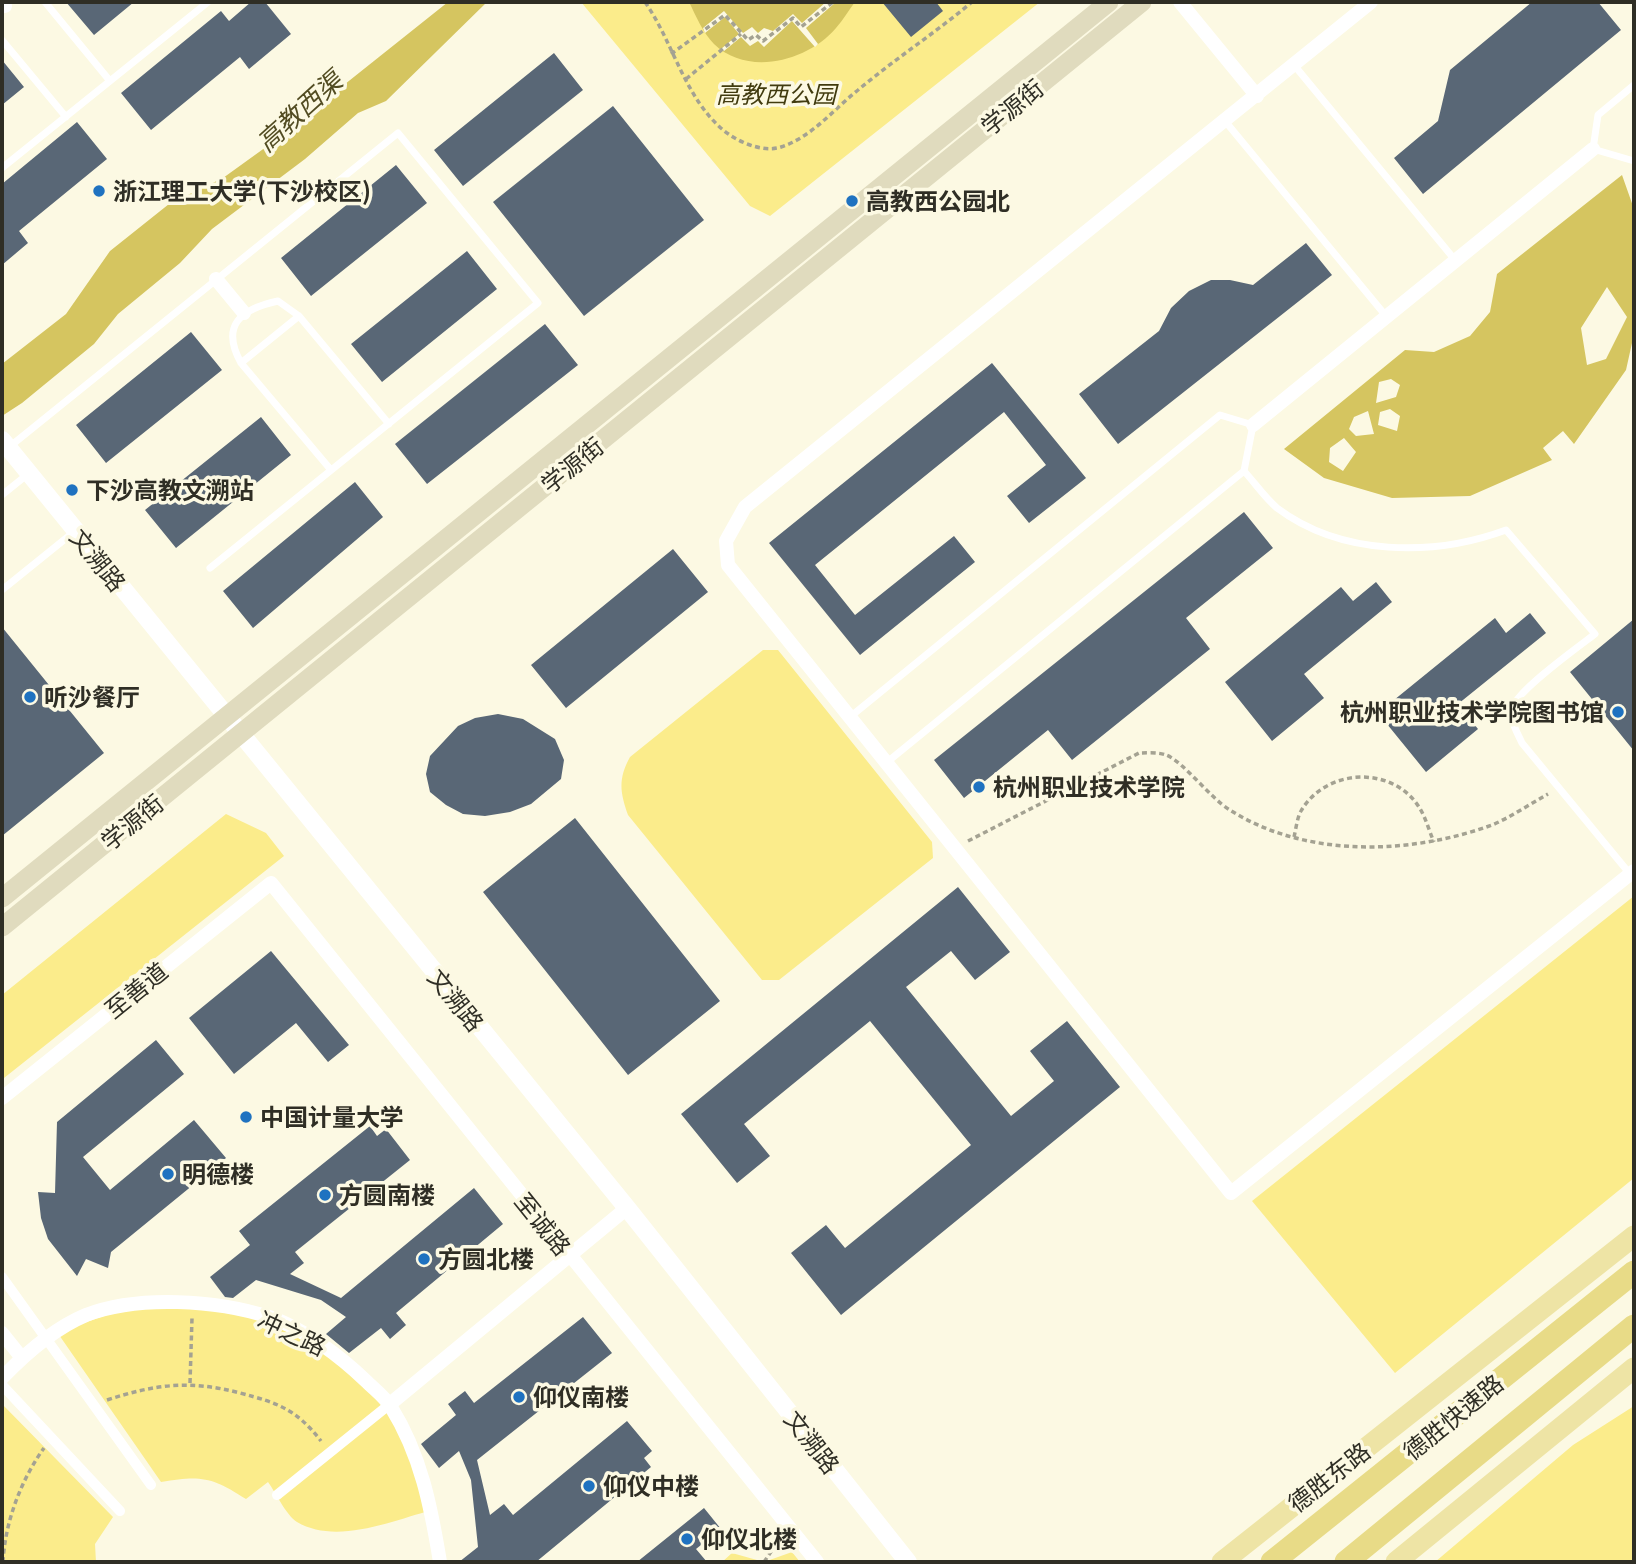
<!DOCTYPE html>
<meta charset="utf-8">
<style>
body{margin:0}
#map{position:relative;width:1636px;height:1564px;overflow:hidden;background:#fcf9e3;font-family:Georgia,serif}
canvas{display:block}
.frame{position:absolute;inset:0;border:4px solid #2f2e25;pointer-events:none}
</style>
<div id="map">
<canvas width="1636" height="1564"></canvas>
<div class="frame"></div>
</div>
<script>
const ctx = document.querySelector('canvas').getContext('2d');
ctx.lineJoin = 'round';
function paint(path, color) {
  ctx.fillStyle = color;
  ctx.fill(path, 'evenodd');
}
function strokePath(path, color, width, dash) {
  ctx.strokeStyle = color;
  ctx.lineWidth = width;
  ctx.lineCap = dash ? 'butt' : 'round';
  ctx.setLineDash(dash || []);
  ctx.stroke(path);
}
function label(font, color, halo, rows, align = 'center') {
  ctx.font = font + ' Georgia,"Noto Sans SC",serif';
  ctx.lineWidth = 7;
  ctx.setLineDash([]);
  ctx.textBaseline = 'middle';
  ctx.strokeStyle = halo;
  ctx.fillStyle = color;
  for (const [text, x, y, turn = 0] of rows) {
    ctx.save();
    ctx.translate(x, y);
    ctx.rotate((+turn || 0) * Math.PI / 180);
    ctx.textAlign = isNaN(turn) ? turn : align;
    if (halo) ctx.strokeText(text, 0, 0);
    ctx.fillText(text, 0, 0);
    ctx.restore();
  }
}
const green = new Path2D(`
 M 581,2 L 1040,2 L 770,216 L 750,206 Z
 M 763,650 L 778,650 L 932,842 L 933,858 L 779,980 L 762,980 L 628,815 C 620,792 618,779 630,757 Z
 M 226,814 L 266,833 L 284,856 L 4,1078 L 2,995 Z
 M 1634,896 L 1634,1178 L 1395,1373 L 1252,1201 Z
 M 142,1303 L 270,1317 L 340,1355 L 390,1404 L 432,1510 C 392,1521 336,1545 297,1522 C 286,1515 276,1493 268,1482 L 246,1499 C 212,1477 201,1475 161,1482 L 57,1332 Z
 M 2,1404 L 113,1517 L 95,1544 L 96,1562 L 2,1562 Z
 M 1634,1406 L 1634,1562 L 1435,1562 L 1573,1445 Z
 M 792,1552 L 800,1562 L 722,1562 L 732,1553 L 764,1562 Z`);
const water = new Path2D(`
 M 448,2 L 487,2 L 386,101 L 358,113 L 305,159 L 212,229 L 180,263 L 118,314 L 94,344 L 22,403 L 2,416 L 2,364 L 66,314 L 110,251 L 169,204 L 223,178 L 266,147 Z
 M 689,2 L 855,2 C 849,10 843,20 836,28 C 808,61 748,77 714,44 C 703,33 696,16 689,2 Z
 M 1622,175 L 1634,209 L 1634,334 L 1626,370 L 1574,444 L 1563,431 L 1543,448 L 1552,460 L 1470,496 L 1392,498 L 1324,478 L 1284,449 L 1405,350 L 1434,352 L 1470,336 L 1490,312 L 1497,274 ZM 1607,287 L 1627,317 L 1606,359 L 1587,365 L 1581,328 ZM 1391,379 L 1400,385 L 1396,397 L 1376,403 L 1379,382 ZM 1390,409 L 1400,416 L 1397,431 L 1378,425 L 1380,412 ZM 1368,411 L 1374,434 L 1356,436 L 1349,429 L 1354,417 ZM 1344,438 L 1356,452 L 1343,471 L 1329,462 L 1330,448 Z`);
const pier = new Path2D(`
 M 826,2 L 836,2 L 806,28 L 818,44 L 815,47 L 792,21 L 764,47 L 758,41 L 750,46 L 741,37 L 724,51 L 721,49 L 739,34 L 725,17 L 705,33 L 703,28 L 724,11 L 743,33 L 752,27 L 758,33 L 764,28 L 773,31 L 793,14 L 802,23 Z`);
const building = new Path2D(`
 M 66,2 L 134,2 L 94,35 Z
 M 251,2 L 265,2 L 291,34 L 249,69 L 240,57 L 151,130 L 121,93 L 221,11 L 229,21 Z
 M 882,2 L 936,2 L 943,11 L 911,37 Z
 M 1532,2 L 1598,2 L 1621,30 L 1423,194 L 1394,158 L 1438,121 L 1450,70 Z
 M 554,53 L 583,90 L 463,186 L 434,150 Z
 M 2,60 L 24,87 L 2,105 Z
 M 613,106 L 704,220 L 584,316 L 493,202 Z
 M 77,122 L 107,159 L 19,231 L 28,243 L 2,265 L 2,184 Z
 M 396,165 L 427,203 L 311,296 L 281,258 Z
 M 1306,243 L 1332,275 L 1118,444 L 1079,394 L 1159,331 L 1171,308 L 1189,291 L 1211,280 L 1230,280 L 1253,285 Z
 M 467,251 L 497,289 L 382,382 L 351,344 Z
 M 545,324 L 578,365 L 427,484 L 395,444 Z
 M 191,332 L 222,370 L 106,463 L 76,425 Z
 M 992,363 L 1086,478 L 1029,523 L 1007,496 L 1046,465 L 1004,412 L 815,565 L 855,615 L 954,536 L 975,562 L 860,655 L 769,543 Z
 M 261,417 L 291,455 L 176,548 L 145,510 Z
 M 355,482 L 383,517 L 253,628 L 223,591 Z
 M 1244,512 L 1273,548 L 1186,618 L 1210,649 L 1072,760 L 1048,730 L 964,798 L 934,760 Z
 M 673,549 L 708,592 L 566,708 L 531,665 Z
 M 1376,582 L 1392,602 L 1304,674 L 1324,698 L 1272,741 L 1225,682 L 1341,587 L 1353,601 Z
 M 1530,613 L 1546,633 L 1458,704 L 1478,729 L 1426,772 L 1378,713 L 1495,618 L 1506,633 Z
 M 1634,619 L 1634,751 L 1570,672 Z
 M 2,627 L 104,753 L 2,836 Z
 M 498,714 L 523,719 L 555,739 L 564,760 L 561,779 L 531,804 L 510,812 L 485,816 L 463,814 L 446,805 L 430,792 L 426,774 L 430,756 L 458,726 L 475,718 Z
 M 575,818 L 720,1001 L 628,1075 L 483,892 Z
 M 958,887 L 1010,952 L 975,980 L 951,951 L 906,987 L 1011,1116 L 1054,1081 L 1030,1051 L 1067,1021 L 1120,1087 L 841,1315 L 791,1253 L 826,1225 L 845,1248 L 971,1145 L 870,1021 L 744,1124 L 770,1156 L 737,1183 L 681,1114 Z
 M 271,951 L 349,1045 L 328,1062 L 296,1023 L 234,1074 L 189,1018 Z
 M 156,1040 L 184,1074 L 83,1157 L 110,1190 L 194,1120 L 226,1158 L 111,1252 L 108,1268 L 86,1259 L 77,1276 L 48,1239 L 41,1218 L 38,1192 L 55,1193 L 57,1122 Z
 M 370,1126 L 377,1136 L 386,1129 L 410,1160 L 295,1252 L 304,1263 L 290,1274 L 341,1298 L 474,1188 L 503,1224 L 396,1313 L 406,1325 L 390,1339 L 381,1328 L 349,1353 L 326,1334 L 346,1317 L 321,1300 L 256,1280 L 233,1298 L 225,1297 L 210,1277 L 250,1245 L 239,1231 Z
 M 583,1317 L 612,1353 L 477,1460 L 490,1515 L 504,1504 L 513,1515 L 627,1421 L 652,1451 L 644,1458 L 651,1467 L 536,1562 L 459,1562 L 478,1547 L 471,1480 L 459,1451 L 439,1468 L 421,1444 L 456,1415 L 448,1404 L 465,1391 L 474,1403 Z
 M 704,1508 L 721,1529 L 696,1549 L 707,1562 L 637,1562 Z`);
const path = new Path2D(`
 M 645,2 C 673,42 684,96 722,129 C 737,142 763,153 781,147 C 812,137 834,109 858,90 C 895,59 935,33 972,2
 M 671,54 L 725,15 L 748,40 L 756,35 L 763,41 L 793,18 L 801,27 L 833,2
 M 686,79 L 741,34
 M 1294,837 C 1296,829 1297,818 1301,811 C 1326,768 1392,765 1419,807 C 1426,818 1429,831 1434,842
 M 968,841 L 1139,753 C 1147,753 1158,752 1166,755 C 1183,761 1211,799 1230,810 C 1305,858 1410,855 1492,825 C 1511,817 1530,804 1548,794
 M 190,1383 L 192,1318
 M 107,1400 C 156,1384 190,1380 240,1393 C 278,1403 296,1409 321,1441
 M 3,1562 C 5,1522 21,1480 44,1448
 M 764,1562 L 779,1540`);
const service = new Path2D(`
 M 45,2 L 110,81
 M 2,40 L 66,117
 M 1294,65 L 1455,260
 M 1634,85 L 1598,115 L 1593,149 L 1634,161
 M 1225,121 L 1386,316
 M 2,168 L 208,2
 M 241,363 C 220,325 241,309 278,301 L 299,316
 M 8,448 L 398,133 L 538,303 L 210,568
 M 331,470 L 241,363 L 299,316 L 389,424
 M 1244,471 C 1255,483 1265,498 1277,508 C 1341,556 1433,557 1506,530 L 1595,634 C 1578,647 1518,690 1513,707 C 1509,720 1517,732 1522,743 L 1630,874
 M 2,495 L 28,474
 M 2,590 L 75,531
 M 850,717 L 1220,415 L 1253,425 L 1244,471 L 886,763`);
const pedestrian = new Path2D(`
 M 2,1277 L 151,1485
 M 2,1385 L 120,1511
 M 277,1495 L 390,1404`);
const minor = new Path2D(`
 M 2,2 L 5,6
 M 1180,2 L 1257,96
 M 1371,2 L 745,507 L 726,541 L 728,565 L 1231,1193 L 1634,871
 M 216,279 L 244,313
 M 1253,425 L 1593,149
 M 2,1098 L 271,883 L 817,1562
 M 2,1333 L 22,1358
 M 2,1378 C 25,1354 55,1328 86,1315 C 138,1295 217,1300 269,1317 C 303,1328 340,1356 366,1381 C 374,1389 385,1397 391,1407 C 421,1455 431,1507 440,1562
 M 390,1404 L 627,1208`);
const tertiary = new Path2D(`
 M 2,440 L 627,1208 L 908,1562`);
const secondary = new Path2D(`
 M 2,898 L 1109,2
 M 2,927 L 1142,2`);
const primary = new Path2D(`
 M 1222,1562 L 1634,1236
 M 1396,1562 L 1634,1368`);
const trunk = new Path2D(`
 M 1272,1562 L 1634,1272
 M 1346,1562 L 1634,1326`);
const markers = [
 [99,191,7,"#1f72c0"],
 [852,201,7,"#1f72c0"],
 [72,490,7,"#1f72c0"],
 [30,697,7,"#1f72c0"],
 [1618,712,7,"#1f72c0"],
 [979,787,7,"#1f72c0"],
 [246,1117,7,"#1f72c0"],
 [168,1174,7,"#1f72c0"],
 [325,1195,7,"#1f72c0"],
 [424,1259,7,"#1f72c0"],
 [519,1397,7,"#1f72c0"],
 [589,1486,7,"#1f72c0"],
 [687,1539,7,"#1f72c0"]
];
const parkNames = [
 ["高教西公园",776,94]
];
const streetNames = [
 ["学源街",1012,107,-39],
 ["学源街",572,465,-39],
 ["文溯路",98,560,51],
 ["学源街",132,822,-39],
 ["至善道",136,990,-39],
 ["文溯路",456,1000,51],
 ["至诚路",543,1224,51],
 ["冲之路",292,1333,25],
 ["德胜快速路",1453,1417,-39],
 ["文溯路",812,1442,52],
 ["德胜东路",1329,1477,-38]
];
const poiNames = [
 ["浙江理工大学(下沙校区)",113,191],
 ["高教西公园北",866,201],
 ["下沙高教文溯站",86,490],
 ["听沙餐厅",44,697],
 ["杭州职业技术学院图书馆",1604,712,"right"],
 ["杭州职业技术学院",993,787],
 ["中国计量大学",260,1117],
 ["明德楼",182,1174],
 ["方圆南楼",339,1195],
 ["方圆北楼",438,1259],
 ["仰仪南楼",533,1397],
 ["仰仪中楼",603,1486],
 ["仰仪北楼",701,1539]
];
const waterNames = [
 ["高教西渠",299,111,-42]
];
paint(green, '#fbec8b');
paint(water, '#d5c560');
paint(pier, '#fcf9e3');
paint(building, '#596776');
strokePath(path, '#a4a292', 3.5, [5, 3.5]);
strokePath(service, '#fff', 7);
strokePath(pedestrian, '#fff', 10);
strokePath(minor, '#fff', 14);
strokePath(tertiary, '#fff', 18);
strokePath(secondary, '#e0dbbe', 19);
strokePath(primary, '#eee4a5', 21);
strokePath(trunk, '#e8db87', 23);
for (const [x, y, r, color] of markers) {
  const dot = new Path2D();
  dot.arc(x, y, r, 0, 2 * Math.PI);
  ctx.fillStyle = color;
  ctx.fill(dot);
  strokePath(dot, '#fcf9e3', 2.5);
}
label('italic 24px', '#413b0f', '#fcf9e3', parkNames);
label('24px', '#2f2e25', '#fcf9e3', streetNames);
label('bold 24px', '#2f2e25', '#fcf9e3', poiNames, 'left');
label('italic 26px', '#524c22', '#fcf9e3', waterNames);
</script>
